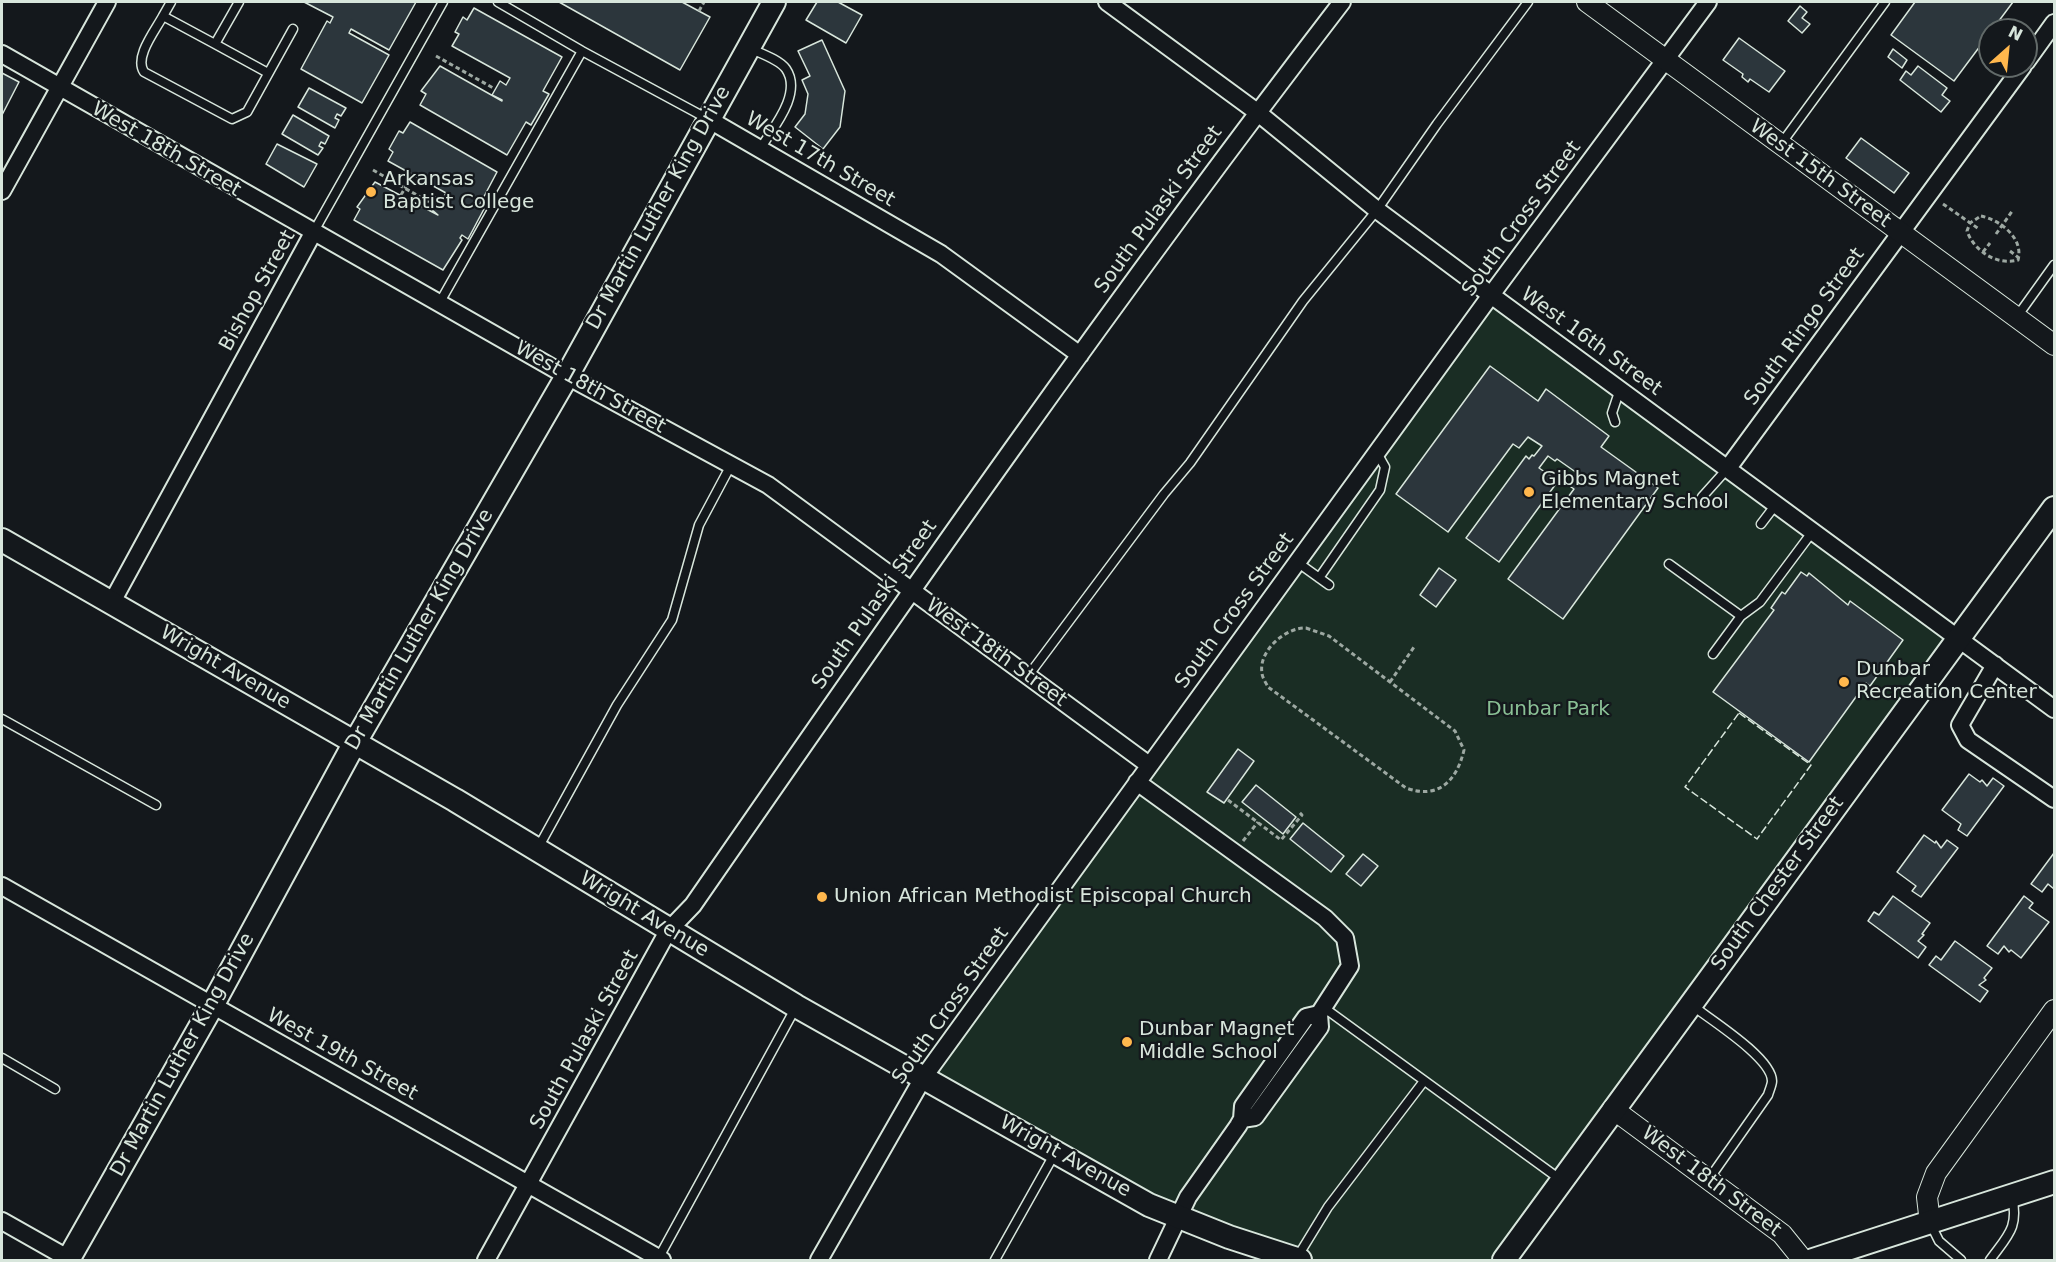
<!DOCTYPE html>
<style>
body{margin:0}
#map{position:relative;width:2056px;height:1262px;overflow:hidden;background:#14181c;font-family:"DejaVu Sans",sans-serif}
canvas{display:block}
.frame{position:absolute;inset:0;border:3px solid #d8e6dc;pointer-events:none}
.north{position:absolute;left:1978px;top:18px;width:60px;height:60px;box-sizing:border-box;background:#14181c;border:2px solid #626a69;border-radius:50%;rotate:27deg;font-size:16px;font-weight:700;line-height:24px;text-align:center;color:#d8e6dc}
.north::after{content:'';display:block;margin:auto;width:21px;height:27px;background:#ffb74d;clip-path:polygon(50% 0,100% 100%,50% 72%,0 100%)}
</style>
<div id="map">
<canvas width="2056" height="1262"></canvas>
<div class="frame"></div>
<div class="north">N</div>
</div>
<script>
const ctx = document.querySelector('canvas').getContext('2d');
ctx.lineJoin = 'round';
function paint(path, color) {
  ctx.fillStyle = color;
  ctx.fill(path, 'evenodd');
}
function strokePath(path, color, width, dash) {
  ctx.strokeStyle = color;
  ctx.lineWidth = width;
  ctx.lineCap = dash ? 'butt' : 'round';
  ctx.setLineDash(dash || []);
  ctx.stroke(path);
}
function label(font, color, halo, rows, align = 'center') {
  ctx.font = font + ' "DejaVu Sans",sans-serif';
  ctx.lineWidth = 4.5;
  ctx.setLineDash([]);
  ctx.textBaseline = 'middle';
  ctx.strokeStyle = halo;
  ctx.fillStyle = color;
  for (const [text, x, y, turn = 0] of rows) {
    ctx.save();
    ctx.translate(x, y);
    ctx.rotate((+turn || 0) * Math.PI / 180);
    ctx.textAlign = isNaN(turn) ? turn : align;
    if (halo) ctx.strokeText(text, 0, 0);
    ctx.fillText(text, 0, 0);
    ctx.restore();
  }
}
const green = new Path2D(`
 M 1491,295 L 1960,638 L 1504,1260 L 1304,1260 L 1177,1217 L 923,1078 Z`);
const building = new Path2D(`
 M 304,2 L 416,2 L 389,50 L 351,29 L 349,33 L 389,55 L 362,103 L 301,69 L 327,21 L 330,23 L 333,17 Z
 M 559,2 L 682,2 L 710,17 L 680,70 Z
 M 817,2 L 838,2 L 862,15 L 846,43 L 806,20 Z
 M 1915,2 L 2013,2 L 1954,81 L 1891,35 Z
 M 1800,6 L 1807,12 L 1802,18 L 1810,24 L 1802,33 L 1788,21 Z
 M 474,8 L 562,57 L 543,91 L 549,94 L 531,125 L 526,122 L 507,155 L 420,105 L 426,94 L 421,91 L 440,66 L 502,101 L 502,100 L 492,95 L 500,81 L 506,85 L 510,78 L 452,46 L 459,34 L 455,32 L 463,17 L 467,20 Z
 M 1739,38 L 1785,71 L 1769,92 L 1750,79 L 1748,82 L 1742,77 L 1743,74 L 1723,60 Z
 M 822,40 L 845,91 L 840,127 L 823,149 L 795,127 L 805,114 L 808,94 L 802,80 L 810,76 L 798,51 Z
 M 1893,49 L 1907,60 L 1902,68 L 1888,57 Z
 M 1918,66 L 1947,88 L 1942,95 L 1950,101 L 1941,112 L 1900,80 L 1906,71 L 1911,75 Z
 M 2,73 L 19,82 L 2,115 Z
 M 309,88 L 346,108 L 341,116 L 337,114 L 335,118 L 339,120 L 335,128 L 298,107 Z
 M 293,115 L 329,136 L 325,144 L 321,142 L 319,146 L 323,148 L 318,155 L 282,134 Z
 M 410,122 L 497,172 L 479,206 L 484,209 L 468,239 L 462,235 L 460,238 L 462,240 L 443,270 L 354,220 L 360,209 L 357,207 L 375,182 L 438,215 L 430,208 L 436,197 L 442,200 L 446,193 L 388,161 L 393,152 L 389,149 L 399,131 L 403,133 Z
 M 1861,138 L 1909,173 L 1894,193 L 1846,158 Z
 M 277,144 L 317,164 L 304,187 L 266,164 Z
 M 1490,366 L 1538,401 L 1546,389 L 1609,436 L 1601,447 L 1658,488 L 1563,619 L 1508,579 L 1574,489 L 1568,485 L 1577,473 L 1557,459 L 1555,461 L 1548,456 L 1539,468 L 1558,481 L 1499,562 L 1466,538 L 1526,456 L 1529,459 L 1532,455 L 1534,456 L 1542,446 L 1528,437 L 1519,448 L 1513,444 L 1448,532 L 1396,494 Z
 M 1439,568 L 1456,580 L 1436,607 L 1420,595 Z
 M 1801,572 L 1807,576 L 1809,573 L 1848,605 L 1850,601 L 1903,640 L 1870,686 L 1866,683 L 1809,762 L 1713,692 L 1774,610 L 1771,608 L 1782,592 L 1785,594 Z
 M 1238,749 L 1254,761 L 1224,803 L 1207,792 Z
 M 1969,774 L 1980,782 L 1982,780 L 1987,786 L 1993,778 L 2004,786 L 1967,836 L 1958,830 L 1961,824 L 1942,810 Z
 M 1256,785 L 1296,817 L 1283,834 L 1242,802 Z
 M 1303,823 L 1344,856 L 1331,872 L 1290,839 Z
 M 1924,835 L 1935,843 L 1936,841 L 1941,848 L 1947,840 L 1958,848 L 1921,897 L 1912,891 L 1916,886 L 1897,872 Z
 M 2054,853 L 2054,889 L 2048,884 L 2042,892 L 2031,884 Z
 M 1363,854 L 1378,866 L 1361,886 L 1346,874 Z
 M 1893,896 L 1930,923 L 1922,934 L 1924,935 L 1918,941 L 1926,947 L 1918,958 L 1868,921 L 1874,912 L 1879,915 Z
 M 2024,896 L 2033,903 L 2029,908 L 2049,922 L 2021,958 L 2011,950 L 2009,952 L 2004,946 L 1998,954 L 1987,946 Z
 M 1955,941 L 1992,968 L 1984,978 L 1986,980 L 1979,985 L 1988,991 L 1980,1002 L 1929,965 L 1936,956 L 1941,960 Z`);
const path = new Path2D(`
 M 699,11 L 704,2
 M 436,56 L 495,89
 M 373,170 L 429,202
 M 401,195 L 412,176
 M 1943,204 L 1979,229
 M 1981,216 C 2000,220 2024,238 2018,260 C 1997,266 1974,251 1967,231 L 1970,223 Z
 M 1996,234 L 2013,210
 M 2010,251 L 2019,258
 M 1983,252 L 1990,243
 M 1306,628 L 1329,636 L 1455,731 L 1464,750 C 1457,780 1439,800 1406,788 L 1268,687 C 1266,683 1262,677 1262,673 C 1258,651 1286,627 1306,628 Z
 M 1390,682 L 1414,647
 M 1228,800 L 1281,840 L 1302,815 L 1298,811
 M 1243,841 L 1258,822`);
const service = new Path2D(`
 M 171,2 L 163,16 L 215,44 L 239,2
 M 498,2 L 582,51 L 708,119
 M 163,16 C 155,31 134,57 144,72 L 232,119 L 247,112 L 293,29
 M 215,44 L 268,73
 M 749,48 C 759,53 779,59 786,69 C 803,94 772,129 760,149
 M 1781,144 L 1885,2
 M 313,233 L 443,2
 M 440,302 L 582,51
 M 2016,318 L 2054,265
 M 1615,422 L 1612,413 L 1620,389
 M 1702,497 L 1728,468
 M 1761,524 L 1777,503
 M 1297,562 L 1329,585
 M 1669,564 L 1741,616
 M 1319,578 L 1380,490 L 1385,467 L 1377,453
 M 1713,654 L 1741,616 L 1760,602 L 1813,531
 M 1028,676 L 1164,494 L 1190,463 L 1303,301 L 1377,210 L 1437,124 L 1528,2
 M 2,719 L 156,805
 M 538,848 L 617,705 L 672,620 L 699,525 L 731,465
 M 1693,1006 C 1711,1020 1772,1058 1772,1081 C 1772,1085 1769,1091 1768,1095 L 1709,1179
 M 1323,1007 L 1561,1180
 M 2,1058 L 55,1089
 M 1930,1223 L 1939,1241 L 1961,1260
 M 1298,1256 L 1328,1207 L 1424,1081
 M 658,1259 L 796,1007
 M 995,1260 L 1055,1153
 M 1990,1260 C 2008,1235 2019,1228 2012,1196`);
const minor = new Path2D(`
 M 1107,2 L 1257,112 L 1377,210 L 1491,295 L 2054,709
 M 2,54 L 567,376 L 768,485 L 1149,765
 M 2026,62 L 2054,23
 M 708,119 L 941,254 L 1080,355
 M 2,191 L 107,2
 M 1728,468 L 2023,66
 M 112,602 L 313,233
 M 1995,665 L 1960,725 L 1968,740 L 2054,799
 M 1137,782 L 1325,918 L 1345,938 L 1350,966 L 1319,1014 L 1306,1017 L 1243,1106 L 1242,1119 L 1238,1126 L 1188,1197 L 1158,1260
 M 2,886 L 662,1260
 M 1242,1119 L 1255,1117 L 1320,1027 L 1319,1014
 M 2,1221 L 71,1260
 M 486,1260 L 668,931 L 693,905 C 904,600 1116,296 1342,2
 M 819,1260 L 923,1078 L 1491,295 L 1708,2`);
const tertiary = new Path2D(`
 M 1587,2 L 2054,345
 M 1613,1109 L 1782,1234 L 1803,1260
 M 1930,1223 L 1927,1197 L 1936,1173 L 2054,1010`);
const secondary = new Path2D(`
 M 2,540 L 455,800 L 796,1006 L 1149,1205 L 1229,1237 L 1300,1260
 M 68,1260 L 212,1006 L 354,744 L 567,376 L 774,2
 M 1504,1260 L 2054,508
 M 1813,1260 L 2054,1182`);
const fence = new Path2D(`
 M 1739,713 L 1811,765 L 1757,839 L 1685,787 Z`);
const markers = [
 [371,192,6,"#ffb74d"],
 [1529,492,6,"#ffb74d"],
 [1844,682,6,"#ffb74d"],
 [822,897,6,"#ffb74d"],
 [1127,1042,6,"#ffb74d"]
];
const streetNames = [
 ["West 18th Street",166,150,30],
 ["West 17th Street",820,160,30],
 ["West 15th Street",1820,174,36],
 ["Dr Martin Luther King Drive",659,208,-61],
 ["South Pulaski Street",1159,210,-54],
 ["South Cross Street",1522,219,-54],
 ["Bishop Street",258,291,-61],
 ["South Ringo Street",1805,327,-54],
 ["West 16th Street",1591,342,36],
 ["West 18th Street",590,388,29],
 ["South Pulaski Street",875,605,-55],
 ["South Cross Street",1235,611,-54],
 ["Dr Martin Luther King Drive",420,630,-60],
 ["West 18th Street",996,653,36],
 ["Wright Avenue",225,668,30],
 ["South Chester Street",1778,884,-54],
 ["Wright Avenue",644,915,31],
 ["South Cross Street",951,1006,-55],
 ["South Pulaski Street",585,1040,-61],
 ["Dr Martin Luther King Drive",183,1055,-61],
 ["West 19th Street",342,1055,29],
 ["Wright Avenue",1065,1157,29],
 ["West 18th Street",1711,1182,37]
];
const poiNames = [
 ["Arkansas",383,180],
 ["Baptist College",383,203],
 ["Gibbs Magnet",1541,480],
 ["Elementary School",1541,503],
 ["Dunbar",1856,670],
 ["Recreation Center",1856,693],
 ["Union African Methodist Episcopal Church",834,897],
 ["Dunbar Magnet",1139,1030],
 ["Middle School",1139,1053]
];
const parkNames = [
 ["Dunbar Park",1548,710]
];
paint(green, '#1a2d24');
strokePath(green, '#939e99', 1.5);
paint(building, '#2c363c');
strokePath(building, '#d8e6dc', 1.5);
strokePath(service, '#d8e6dc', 11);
strokePath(minor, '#d8e6dc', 20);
strokePath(tertiary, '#d8e6dc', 22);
strokePath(secondary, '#d8e6dc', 26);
strokePath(path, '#9da8a2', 3, [4.5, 3]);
strokePath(service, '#14181c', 8);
strokePath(minor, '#14181c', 16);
strokePath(tertiary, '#14181c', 20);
strokePath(secondary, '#14181c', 22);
strokePath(fence, '#d8e6dc', 1.5, [8, 3]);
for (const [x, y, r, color] of markers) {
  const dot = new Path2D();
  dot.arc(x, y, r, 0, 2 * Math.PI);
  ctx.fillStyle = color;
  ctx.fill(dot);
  strokePath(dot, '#14181c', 2);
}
label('20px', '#d8e6dc', '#14181c', streetNames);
label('20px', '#d8e6dc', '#14181c', poiNames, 'left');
label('20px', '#8ac095', '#14181c', parkNames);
</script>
